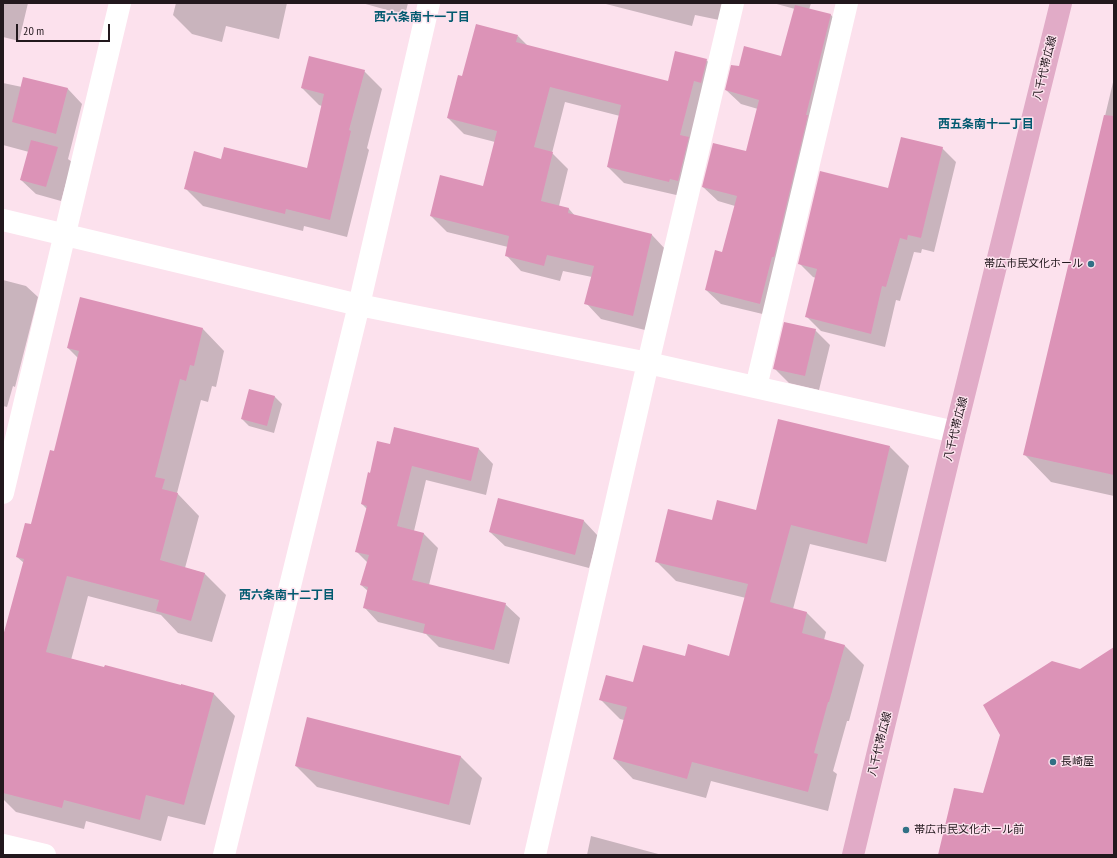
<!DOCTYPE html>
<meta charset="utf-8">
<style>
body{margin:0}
#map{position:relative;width:1117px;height:858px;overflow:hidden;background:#fce1ed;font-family:"PT Sans Narrow",sans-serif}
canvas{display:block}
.frame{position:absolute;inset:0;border:4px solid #22181d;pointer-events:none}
.scale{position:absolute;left:16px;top:24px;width:94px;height:18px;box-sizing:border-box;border:2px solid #22181d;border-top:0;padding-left:5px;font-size:12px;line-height:14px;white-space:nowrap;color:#22181d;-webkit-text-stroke:3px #fce1ed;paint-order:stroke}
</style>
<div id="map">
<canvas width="1117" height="858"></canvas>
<div class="frame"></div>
<div class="scale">20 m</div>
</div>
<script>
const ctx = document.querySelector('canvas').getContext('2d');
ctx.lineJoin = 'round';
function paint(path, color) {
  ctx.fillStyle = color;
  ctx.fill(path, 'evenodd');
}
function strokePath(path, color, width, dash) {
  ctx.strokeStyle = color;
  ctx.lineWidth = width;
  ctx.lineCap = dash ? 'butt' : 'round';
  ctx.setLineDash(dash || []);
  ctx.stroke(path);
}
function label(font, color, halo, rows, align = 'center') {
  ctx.font = font + ' "PT Sans Narrow","Noto Sans JP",sans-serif';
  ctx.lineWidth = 3;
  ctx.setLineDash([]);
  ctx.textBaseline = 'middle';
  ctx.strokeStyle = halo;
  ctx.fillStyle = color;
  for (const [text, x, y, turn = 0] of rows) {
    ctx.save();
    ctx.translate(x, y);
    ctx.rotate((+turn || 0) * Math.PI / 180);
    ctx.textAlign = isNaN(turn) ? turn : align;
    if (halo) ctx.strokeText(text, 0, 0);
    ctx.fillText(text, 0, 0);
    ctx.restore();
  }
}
const shadow = new Path2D(`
 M 3,3 L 28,3 L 19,41 L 3,37 Z
 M 176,3 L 287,3 L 279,39 L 226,26 L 222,42 L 192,34 L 173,15 Z
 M 362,3 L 408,3 L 405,15 Z
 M 602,3 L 728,3 L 724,21 L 695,15 L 692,26 Z
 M 773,3 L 811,3 L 809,10 L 831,15 L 845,30 L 775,317 L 721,304 L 706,290 L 723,253 L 735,206 L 718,201 L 703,187 L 747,152 L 758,109 L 741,104 L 726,90 L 740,68 L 782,58 L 795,9 Z
 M 518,36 L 528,46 L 669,83 L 706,60 L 722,75 L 685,197 L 624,183 L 608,167 L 620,116 L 565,102 L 552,153 L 568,169 L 559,206 L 569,209 L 576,217 L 652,235 L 667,251 L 649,331 L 601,319 L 586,303 L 592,277 L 563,271 L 560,281 L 521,271 L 506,255 L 508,247 L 447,232 L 431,216 L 484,187 L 495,142 L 464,134 L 448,118 L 463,78 Z
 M 364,71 L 382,89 L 367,148 L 369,150 L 347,237 L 304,226 L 303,231 L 203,206 L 185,188 L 222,160 L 308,169 L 322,106 L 319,105 L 302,88 Z
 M 1114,78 L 1114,496 L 1051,482 L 1025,455 Z
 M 3,83 L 22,87 L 68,89 L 82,104 L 68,159 L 72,162 L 61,201 L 36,194 L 21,180 L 29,152 L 3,145 Z
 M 942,148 L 956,162 L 934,252 L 922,249 L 921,253 L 914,252 L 900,301 L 896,300 L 885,347 L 821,331 L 807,317 L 816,278 L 813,277 L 799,263 L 889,189 Z
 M 3,280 L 26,286 L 38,297 L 15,387 L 13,386 L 7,407 L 3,406 Z
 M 203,329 L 224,351 L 216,387 L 212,386 L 208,402 L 201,400 L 177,493 L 199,516 L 185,568 L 204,573 L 226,595 L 212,642 L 178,633 L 161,615 L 88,596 L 71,660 L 214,694 L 235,716 L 205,825 L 168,816 L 161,841 L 86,821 L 84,829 L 16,812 L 3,799 L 3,640 L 24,563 L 17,557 L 31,525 L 55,452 L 78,358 L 68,348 Z
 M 815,330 L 830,345 L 819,390 L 789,383 L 774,368 Z
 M 250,391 L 275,397 L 282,404 L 274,433 L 249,426 L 242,419 Z
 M 390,446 L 479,449 L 493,464 L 486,495 L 426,480 L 414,531 L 424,534 L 438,548 L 429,585 L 505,604 L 520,618 L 509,664 L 439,647 L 426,634 L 378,622 L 364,607 L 368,591 L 361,585 L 368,563 L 356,551 L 367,509 L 362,504 L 371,474 Z
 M 890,447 L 909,466 L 886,562 L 810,544 L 793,609 L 807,613 L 826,632 L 824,640 L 845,646 L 864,665 L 849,721 L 847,721 L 833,771 L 837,774 L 828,811 L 711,781 L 706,798 L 633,779 L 614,759 L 624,720 L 620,719 L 600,699 L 686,657 L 730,657 L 746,598 L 676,581 L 656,561 L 713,521 L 757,511 Z
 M 584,521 L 598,536 L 589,568 L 505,546 L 490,532 Z
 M 461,757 L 482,778 L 470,825 L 317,787 L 296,766 Z
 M 591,836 L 662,855 L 587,855 Z`);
const building = new Path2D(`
 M 795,5 L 831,14 L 806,115 L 808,115 L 774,257 L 772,257 L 760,304 L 705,290 L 715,250 L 722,252 L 737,196 L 702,187 L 713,143 L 746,151 L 759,100 L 725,90 L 731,65 L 739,66 L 744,46 L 781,56 Z
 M 476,24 L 518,35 L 516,42 L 668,81 L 675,51 L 707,59 L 701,83 L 694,81 L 680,135 L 689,137 L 678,181 L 670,179 L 669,182 L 607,167 L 621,105 L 550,87 L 534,147 L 553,152 L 541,201 L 569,208 L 568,213 L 652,234 L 633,316 L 584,304 L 594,266 L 547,255 L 544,266 L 505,256 L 509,236 L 430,216 L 440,175 L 483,186 L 497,131 L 447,118 L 458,75 L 462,76 Z
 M 309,56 L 365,70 L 349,130 L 351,131 L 330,220 L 286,209 L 285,214 L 184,189 L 194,151 L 221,159 L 224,147 L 307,168 L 324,94 L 301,88 Z
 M 23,77 L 68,88 L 56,134 L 12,122 Z
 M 1104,115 L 1114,116 L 1114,475 L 1023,455 Z
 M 901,137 L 943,147 L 921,238 L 908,235 L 907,240 L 900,238 L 886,287 L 882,286 L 871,334 L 805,317 L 817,269 L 798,264 L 820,171 L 888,188 Z
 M 31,140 L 58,147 L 46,187 L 20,180 Z
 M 80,297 L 203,328 L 194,366 L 190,365 L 186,381 L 180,379 L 155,477 L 165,479 L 162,489 L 178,493 L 160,560 L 205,573 L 191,621 L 156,611 L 159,600 L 67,576 L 46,652 L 104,667 L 105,665 L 181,685 L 181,684 L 214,693 L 184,805 L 146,795 L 140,820 L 64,800 L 62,808 L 3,793 L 3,636 L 24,559 L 16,557 L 25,523 L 31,524 L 50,450 L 54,451 L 79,351 L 67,348 Z
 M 784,322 L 816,329 L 805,376 L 773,369 Z
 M 249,389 L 275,396 L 267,426 L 241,419 Z
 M 778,419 L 890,446 L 867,544 L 791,525 L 770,602 L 807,612 L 802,633 L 845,645 L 829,702 L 828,702 L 814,753 L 818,754 L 808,792 L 692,762 L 687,779 L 613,759 L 627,707 L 599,700 L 606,675 L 633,682 L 643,645 L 685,656 L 688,644 L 729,656 L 748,584 L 655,562 L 668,509 L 712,520 L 717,500 L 756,510 Z
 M 394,427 L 479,448 L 471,481 L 412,466 L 397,526 L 424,533 L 412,580 L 506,603 L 494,650 L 423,633 L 425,624 L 363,608 L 368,587 L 360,585 L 369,555 L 355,552 L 367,506 L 361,504 L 368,472 L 370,473 L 377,441 L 390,444 Z
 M 498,498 L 584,520 L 575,555 L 489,532 Z
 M 1114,647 L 1114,855 L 938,855 L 954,788 L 983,793 L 1000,735 L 983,705 L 1052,661 L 1080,669 Z
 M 307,717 L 461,756 L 449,805 L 295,766 Z`);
const minor = new Path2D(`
 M 3,220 L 359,305 L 648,363 L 955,432
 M 756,387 L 847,3
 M 3,493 L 120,3
 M 3,845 L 45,855
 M 224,855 L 359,305 L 429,3
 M 535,855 L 648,363 L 733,3`);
const major = new Path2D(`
 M 853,855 L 955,432 L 1061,3`);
const markers = [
 [1091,264,4,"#317085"],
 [1053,762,4,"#317085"],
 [906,830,4,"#317085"]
];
const streetNames = [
 ["八千代帯広線",1045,68,-76],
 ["八千代帯広線",956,429,-76],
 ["八千代帯広線",880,744,-76]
];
const poiNames = [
 ["帯広市民文化ホール",1083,264,"right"],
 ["長崎屋",1061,762],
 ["帯広市民文化ホール前",914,830]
];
const neighbourhoodNames = [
 ["西六条南十一丁目",422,18],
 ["西五条南十一丁目",986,125],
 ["西六条南十二丁目",287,596]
];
paint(shadow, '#0003');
paint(building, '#dc93b7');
strokePath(minor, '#fff', 22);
strokePath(major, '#e1abc7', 22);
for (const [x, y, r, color] of markers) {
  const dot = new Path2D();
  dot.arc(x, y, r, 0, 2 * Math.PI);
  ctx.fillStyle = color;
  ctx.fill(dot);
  strokePath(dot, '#fce1ed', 1.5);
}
label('11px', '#22181d', '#fce1ed', streetNames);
label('11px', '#22181d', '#fce1ed', poiNames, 'left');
label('bold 12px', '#025a70', '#fce1ed', neighbourhoodNames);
</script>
